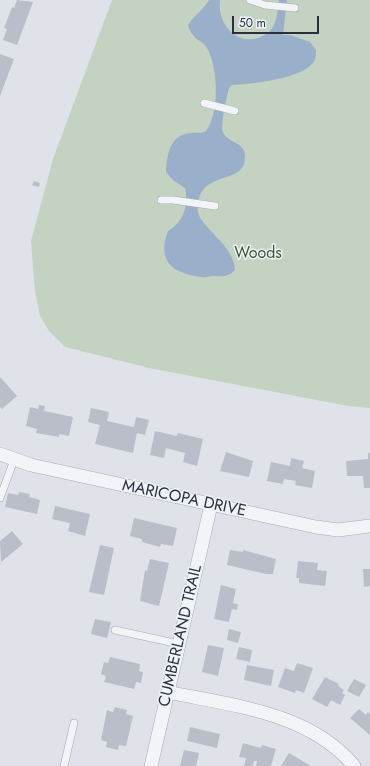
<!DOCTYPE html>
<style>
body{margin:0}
#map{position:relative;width:370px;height:766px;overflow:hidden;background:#dfe3e9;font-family:Jost,sans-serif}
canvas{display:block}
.scale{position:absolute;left:232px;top:16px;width:87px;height:18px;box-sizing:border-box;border:2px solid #283040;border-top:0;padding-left:5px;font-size:12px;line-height:14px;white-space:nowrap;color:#283040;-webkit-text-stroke:3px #eff2f6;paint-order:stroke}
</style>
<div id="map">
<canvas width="370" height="766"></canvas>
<div class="scale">50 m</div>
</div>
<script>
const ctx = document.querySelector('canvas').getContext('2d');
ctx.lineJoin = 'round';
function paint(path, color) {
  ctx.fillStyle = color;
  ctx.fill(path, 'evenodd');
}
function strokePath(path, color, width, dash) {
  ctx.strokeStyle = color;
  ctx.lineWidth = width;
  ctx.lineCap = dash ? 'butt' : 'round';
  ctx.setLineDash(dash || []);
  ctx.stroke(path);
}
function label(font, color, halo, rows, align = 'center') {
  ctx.font = font + ' Jost,sans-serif';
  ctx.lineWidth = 3;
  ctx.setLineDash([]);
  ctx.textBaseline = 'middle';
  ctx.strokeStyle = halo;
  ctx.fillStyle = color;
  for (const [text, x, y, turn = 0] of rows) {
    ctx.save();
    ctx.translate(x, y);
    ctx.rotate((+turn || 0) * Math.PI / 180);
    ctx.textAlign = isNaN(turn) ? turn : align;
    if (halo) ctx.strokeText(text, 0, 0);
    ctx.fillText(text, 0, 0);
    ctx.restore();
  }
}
const green = new Path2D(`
 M 112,0 L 370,0 L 370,408 L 348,406 L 149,368 L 65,347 L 49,331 L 40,316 L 35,292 L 31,241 L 53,159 Z`);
const water = new Path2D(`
 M 209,0 L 220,0 C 217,23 235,45 258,38 C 264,36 270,32 273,27 C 277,19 278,9 279,0 L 287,0 L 283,35 L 290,35 L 310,42 L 316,50 C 316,55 316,60 312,64 C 299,79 251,84 232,85 L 229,88 C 227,96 220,125 223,132 C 229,146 250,140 244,164 C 238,184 195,171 198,212 C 200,227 235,246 235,270 C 227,278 222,276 212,276 C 210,276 208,277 206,277 C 202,278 195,276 191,275 C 166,270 159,254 168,231 C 184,222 189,204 185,188 L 173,180 L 166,172 C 167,154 170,135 190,133 C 195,132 201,134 206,131 C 220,113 218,67 207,48 C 201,38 193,42 188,25 C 194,16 203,10 209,0 Z`);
const building = new Path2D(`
 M 17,0 L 33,2 L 17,45 L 3,40 L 7,29 L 4,28 L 12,7 L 14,8 Z
 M 0,54 L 14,59 L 0,96 Z
 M 34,181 L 40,183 L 39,187 L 32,185 Z
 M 0,377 L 17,396 L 2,409 L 0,407 Z
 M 39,405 L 45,406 L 44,411 L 73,417 L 69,436 L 59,434 L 59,437 L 36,433 L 37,429 L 26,426 L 30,407 L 38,409 Z
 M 91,408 L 109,412 L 107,421 L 134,427 L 136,417 L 149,420 L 145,435 L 137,433 L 133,453 L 95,444 L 100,425 L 88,422 Z
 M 155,431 L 177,436 L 178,433 L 203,439 L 197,466 L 183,462 L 185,453 L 166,448 L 164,458 L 150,455 Z
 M 226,452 L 253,461 L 249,477 L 220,471 Z
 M 368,453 L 370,453 L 370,488 L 364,488 L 363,476 L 347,476 L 346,461 L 368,459 Z
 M 291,458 L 304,461 L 302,468 L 315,471 L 312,488 L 295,485 L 296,481 L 284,479 L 283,484 L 267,481 L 271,462 L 290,466 Z
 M 19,492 L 30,494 L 29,497 L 40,500 L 37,514 L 5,507 L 8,493 L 18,495 Z
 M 55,506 L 90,514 L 85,536 L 68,531 L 70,523 L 52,519 Z
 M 134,518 L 177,528 L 173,546 L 161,544 L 160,547 L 142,542 L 142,539 L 130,536 Z
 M 12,531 L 23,544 L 1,562 L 0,541 Z
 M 100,545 L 114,548 L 104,595 L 89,592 Z
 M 230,550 L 243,552 L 243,550 L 276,559 L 273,574 L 266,574 L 227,565 Z
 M 150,559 L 169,563 L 159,606 L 140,601 L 145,570 L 147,571 Z
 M 298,561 L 318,563 L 317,570 L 327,571 L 325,586 L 299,583 L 299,578 L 296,578 Z
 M 363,569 L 370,569 L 370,586 L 364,587 Z
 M 221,585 L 236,589 L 233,603 L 238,604 L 237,610 L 232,609 L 229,622 L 214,619 Z
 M 95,619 L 111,622 L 107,638 L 91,634 Z
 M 229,629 L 241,632 L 238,643 L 227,640 Z
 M 208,645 L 224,648 L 218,676 L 202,672 Z
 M 239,647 L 252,650 L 250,662 L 236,659 Z
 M 110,657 L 140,664 L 139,671 L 143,672 L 141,683 L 136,682 L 134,689 L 104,682 L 106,676 L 101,674 L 104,662 L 108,663 Z
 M 297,663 L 313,668 L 304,693 L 296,690 L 295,693 L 278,687 L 285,668 L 294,671 Z
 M 247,665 L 274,670 L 271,686 L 244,680 Z
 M 325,677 L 339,684 L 338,686 L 344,690 L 342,693 L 345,695 L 340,705 L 331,700 L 327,707 L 312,699 Z
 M 354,679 L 366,685 L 359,697 L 347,691 Z
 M 115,707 L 127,710 L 126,714 L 133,716 L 126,746 L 119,745 L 118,750 L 106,747 L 107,742 L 101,740 L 107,710 L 113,712 Z
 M 359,709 L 366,715 L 368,712 L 370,714 L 370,735 L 350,718 Z
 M 190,727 L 220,734 L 217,748 L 187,741 Z
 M 243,743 L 261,748 L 262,745 L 276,749 L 271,766 L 256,766 L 257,761 L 254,761 L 253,766 L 244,766 L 246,758 L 239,757 Z
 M 184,750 L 199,753 L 196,766 L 180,766 Z
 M 289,753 L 311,766 L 281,766 Z`);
const service = new Path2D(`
 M 250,0 L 265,5 L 295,8
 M 204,103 L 235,111
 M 161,200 L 173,200 L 215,206
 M 0,498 L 14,460
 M 115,630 L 179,644
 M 64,766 L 74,723`);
const minor = new Path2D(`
 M 0,454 L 31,465 L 316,527 L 338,530 L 370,526
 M 168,692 C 233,706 309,712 354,766
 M 151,766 L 211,505`);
const parkNames = [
 ["Woods",258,254]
];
const streetNames = [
 ["MARICOPA DRIVE",184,499,12],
 ["CUMBERLAND TRAIL",181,636,-77]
];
paint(green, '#c4d3c1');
paint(water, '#9aafc9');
paint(building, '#babec8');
strokePath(service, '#a4aab3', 8);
strokePath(minor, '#a4aab3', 14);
strokePath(service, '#f2f4f7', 7);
strokePath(minor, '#f2f4f7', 13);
label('16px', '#3b5c36', '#eff2f6', parkNames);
label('16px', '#283040', '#eff2f6', streetNames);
</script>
